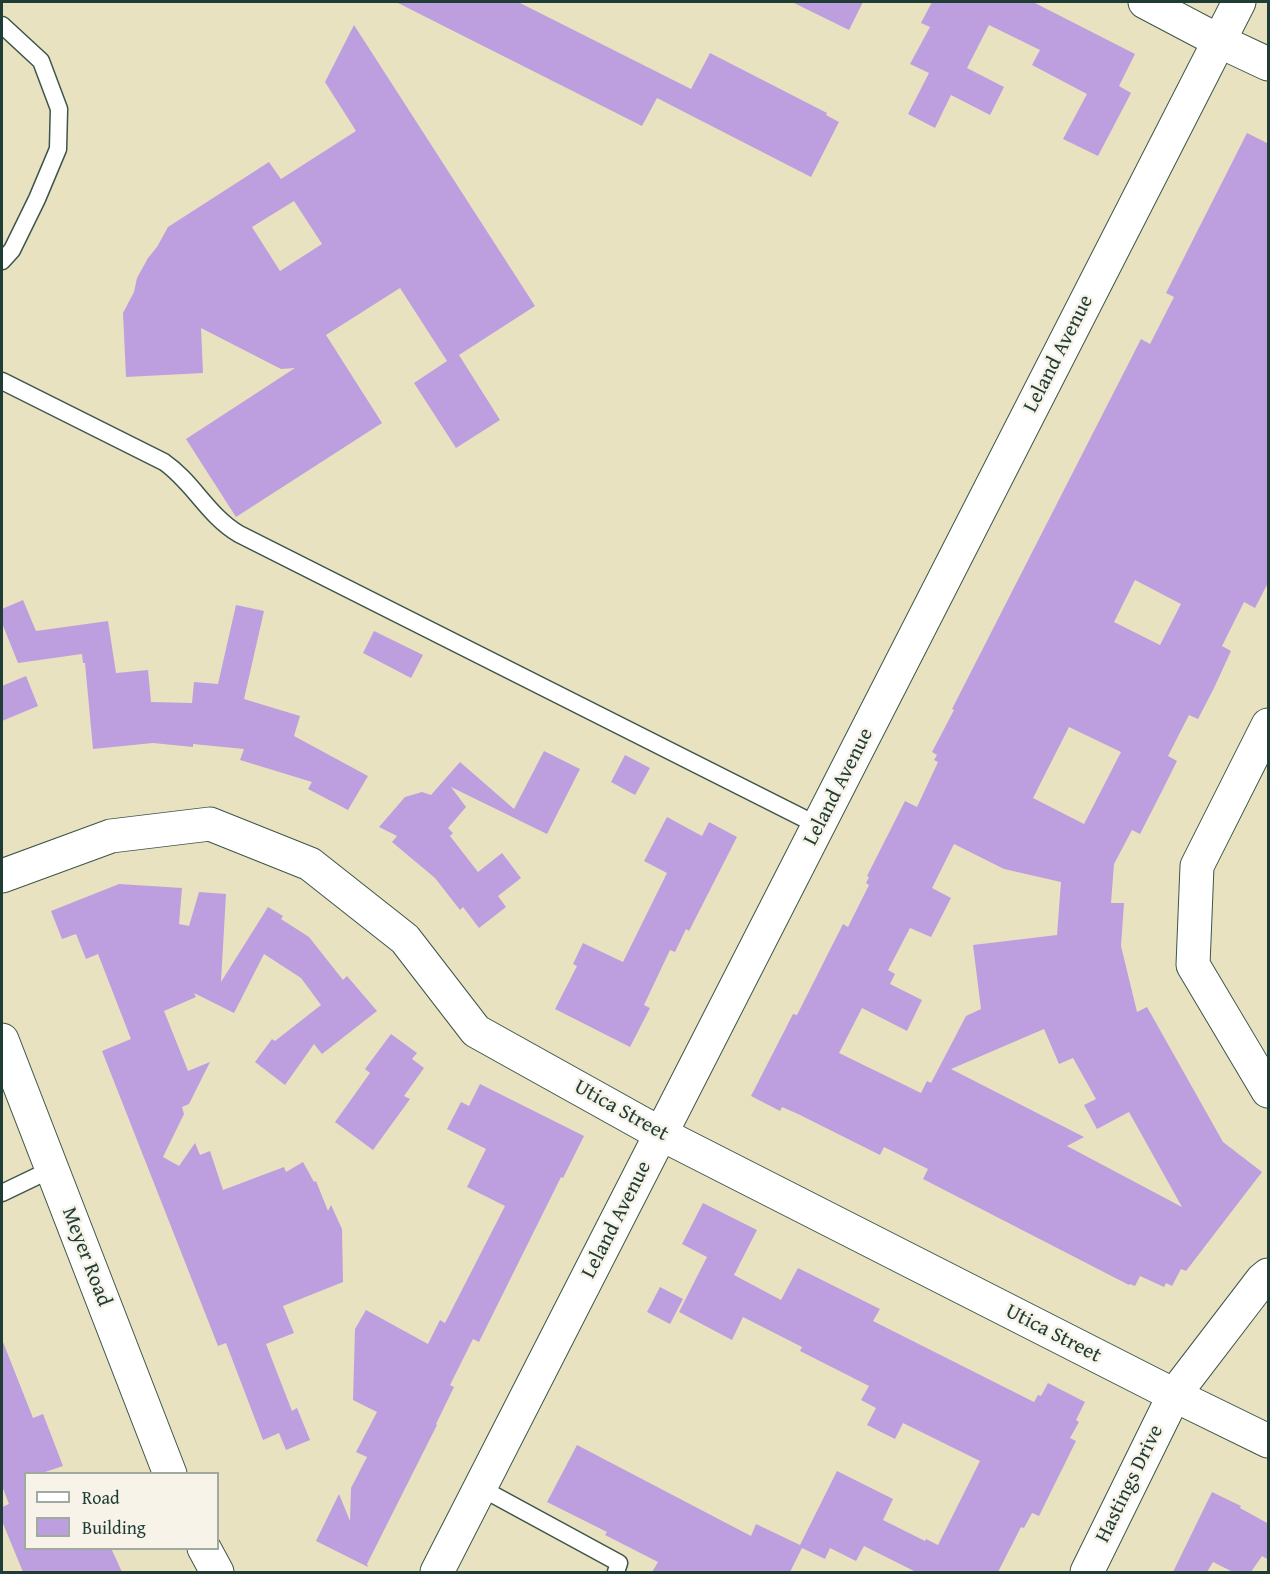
<!DOCTYPE html>
<style>
body{margin:0}
#map{position:relative;width:1270px;height:1574px;overflow:hidden;background:#e8e2c1;font-family:"Gentium Book Plus",serif}
canvas{display:block}
.frame{position:absolute;inset:0;border:3px solid #1f3d34;pointer-events:none}
.legend{position:absolute;left:24px;top:1472px;width:195px;height:78px;box-sizing:border-box;background:#f7f3e8;border:2px solid #a1aaa0;margin:0;padding:8px 10px;list-style:none;font-size:18px;color:#1f3d34}
.legend li{display:flex;align-items:center;gap:12px;height:30px}
.legend b{width:30px;border:2px solid #a1aaa0}
</style>
<div id="map">
<canvas width="1270" height="1574"></canvas>
<div class="frame"></div>
<ul class="legend">
<li><b style="height:8px;background:#fff"></b>Road</li>
<li><b style="height:16px;background:#bd9fdf"></b>Building</li>
</ul>
</div>
<script>
const ctx = document.querySelector('canvas').getContext('2d');
ctx.lineJoin = 'round';
function paint(path, color) {
  ctx.fillStyle = color;
  ctx.fill(path, 'evenodd');
}
function strokePath(path, color, width, dash) {
  ctx.strokeStyle = color;
  ctx.lineWidth = width;
  ctx.lineCap = dash ? 'butt' : 'round';
  ctx.setLineDash(dash || []);
  ctx.stroke(path);
}
function label(font, color, halo, rows, align = 'center') {
  ctx.font = font + ' "Gentium Book Plus",serif';
  ctx.lineWidth = 5;
  ctx.setLineDash([]);
  ctx.textBaseline = 'middle';
  ctx.strokeStyle = halo;
  ctx.fillStyle = color;
  for (const [text, x, y, turn = 0] of rows) {
    ctx.save();
    ctx.translate(x, y);
    ctx.rotate((+turn || 0) * Math.PI / 180);
    ctx.textAlign = isNaN(turn) ? turn : align;
    if (halo) ctx.strokeText(text, 0, 0);
    ctx.fillText(text, 0, 0);
    ctx.restore();
  }
}
const building = new Path2D(`
 M 396,2 L 518,2 L 691,89 L 710,53 L 827,113 L 826,115 L 839,122 L 811,177 L 657,98 L 642,126 Z
 M 792,2 L 863,2 L 849,30 Z
 M 932,2 L 1033,2 L 1135,54 L 1119,86 L 1131,93 L 1098,156 L 1063,139 L 1087,94 L 1032,65 L 1040,50 L 989,25 L 967,68 L 1004,87 L 990,115 L 951,95 L 935,128 L 908,114 L 929,73 L 910,64 L 930,27 L 921,23 Z
 M 354,25 L 535,306 L 459,355 L 500,420 L 456,448 L 414,383 L 447,361 L 400,288 L 326,335 L 382,423 L 236,517 L 186,439 L 295,368 L 281,369 L 201,328 L 203,373 L 126,377 L 123,313 L 134,292 L 137,278 L 148,258 L 157,247 L 168,227 L 269,162 L 281,179 L 356,131 L 325,82 ZM 294,201 L 322,244 L 280,271 L 252,227 Z
 M 1247,133 L 1269,144 L 1269,581 L 1255,608 L 1244,602 L 1222,646 L 1231,651 L 1214,688 L 1198,719 L 1189,715 L 1168,756 L 1177,761 L 1162,791 L 1140,834 L 1132,830 L 1114,864 L 1111,903 L 1124,903 L 1121,946 L 1137,1012 L 1147,1007 L 1223,1142 L 1262,1172 L 1186,1271 L 1181,1269 L 1172,1286 L 1166,1283 L 1164,1287 L 1140,1276 L 1135,1286 L 1130,1284 L 1129,1285 L 923,1179 L 928,1169 L 884,1147 L 880,1155 L 798,1114 L 782,1107 L 780,1111 L 751,1096 L 793,1014 L 797,1015 L 843,924 L 848,927 L 869,885 L 866,883 L 869,877 L 867,876 L 905,801 L 917,807 L 938,762 L 934,760 L 937,755 L 932,752 L 954,710 L 952,709 L 1141,339 L 1150,344 L 1174,297 L 1166,293 ZM 1135,580 L 1181,604 L 1160,645 L 1114,622 ZM 1069,727 L 1121,752 L 1084,824 L 1033,798 ZM 954,844 L 1004,869 L 1061,882 L 1057,935 L 973,945 L 981,1009 L 966,1016 L 931,1083 L 927,1081 L 921,1093 L 839,1053 L 862,1008 L 907,1031 L 922,1000 L 890,984 L 895,974 L 888,970 L 910,928 L 931,937 L 951,898 L 932,888 ZM 1044,1029 L 1059,1064 L 1073,1058 L 1096,1099 L 1084,1105 L 1097,1129 L 1129,1112 L 1182,1207 L 1067,1146 L 1084,1137 L 951,1069 Z
 M 23,600 L 36,631 L 108,621 L 116,673 L 148,670 L 151,702 L 192,703 L 194,682 L 218,684 L 236,605 L 264,611 L 244,699 L 300,716 L 294,736 L 368,776 L 348,810 L 308,789 L 312,782 L 240,760 L 244,749 L 193,744 L 193,747 L 153,743 L 93,749 L 85,663 L 83,663 L 82,654 L 18,663 L 2,623 L 2,609 Z
 M 374,631 L 423,655 L 411,678 L 363,653 Z
 M 26,676 L 38,706 L 2,721 L 2,686 Z
 M 544,751 L 580,769 L 547,834 L 451,787 L 466,807 L 448,828 L 453,833 L 450,836 L 478,872 L 502,853 L 521,878 L 498,896 L 506,907 L 479,928 L 463,907 L 460,910 L 435,878 L 392,842 L 397,836 L 379,827 L 405,797 L 422,792 L 431,795 L 460,762 L 514,809 Z
 M 625,755 L 650,768 L 635,795 L 611,782 Z
 M 667,817 L 702,836 L 709,822 L 737,837 L 689,931 L 686,929 L 675,952 L 670,950 L 644,1005 L 650,1008 L 630,1047 L 555,1009 L 577,966 L 573,964 L 583,943 L 623,962 L 667,873 L 644,861 Z
 M 119,884 L 182,888 L 179,924 L 189,926 L 199,892 L 226,894 L 221,982 L 268,907 L 283,916 L 281,919 L 309,937 L 343,980 L 347,976 L 377,1011 L 322,1054 L 314,1044 L 285,1085 L 255,1062 L 272,1039 L 275,1041 L 321,1005 L 301,978 L 264,954 L 234,1013 L 194,993 L 196,997 L 164,1011 L 188,1071 L 210,1062 L 189,1104 L 182,1107 L 184,1114 L 163,1157 L 179,1166 L 195,1143 L 200,1155 L 210,1151 L 223,1190 L 284,1167 L 286,1172 L 303,1162 L 314,1182 L 316,1181 L 328,1211 L 331,1205 L 342,1229 L 343,1282 L 283,1306 L 294,1333 L 266,1344 L 292,1411 L 297,1408 L 310,1440 L 286,1450 L 279,1433 L 263,1440 L 226,1343 L 218,1346 L 102,1051 L 131,1039 L 98,954 L 86,959 L 76,934 L 62,939 L 51,911 Z
 M 391,1034 L 417,1053 L 412,1059 L 424,1068 L 404,1096 L 410,1099 L 373,1150 L 335,1122 L 370,1073 L 365,1069 Z
 M 480,1084 L 584,1136 L 563,1178 L 561,1177 L 479,1342 L 473,1339 L 450,1385 L 454,1387 L 436,1424 L 437,1425 L 367,1564 L 368,1567 L 316,1541 L 339,1494 L 350,1521 L 351,1488 L 367,1457 L 356,1452 L 377,1412 L 353,1400 L 355,1329 L 366,1310 L 428,1344 L 440,1320 L 445,1323 L 505,1206 L 467,1187 L 486,1149 L 447,1129 L 461,1102 L 469,1106 Z
 M 703,1203 L 757,1230 L 734,1275 L 781,1300 L 798,1268 L 880,1309 L 873,1321 L 1034,1402 L 1038,1395 L 1041,1396 L 1048,1383 L 1085,1402 L 1076,1420 L 1079,1422 L 1070,1438 L 1076,1441 L 1039,1516 L 1032,1513 L 1024,1528 L 1021,1527 L 998,1572 L 916,1572 L 864,1546 L 856,1561 L 830,1548 L 825,1559 L 802,1548 L 790,1572 L 652,1572 L 658,1562 L 605,1535 L 607,1532 L 547,1502 L 577,1445 L 751,1536 L 756,1524 L 800,1545 L 837,1471 L 893,1499 L 883,1520 L 925,1541 L 926,1539 L 938,1545 L 980,1461 L 903,1423 L 895,1439 L 867,1425 L 876,1408 L 861,1400 L 869,1386 L 800,1351 L 802,1347 L 743,1317 L 732,1340 L 679,1312 L 707,1257 L 682,1244 Z
 M 660,1287 L 683,1299 L 670,1324 L 647,1312 Z
 M 2,1342 L 3,1342 L 33,1418 L 43,1414 L 63,1466 L 42,1473 L 26,1473 L 26,1548 L 111,1548 L 122,1572 L 23,1572 L 2,1521 L 2,1507 L 9,1504 L 2,1486 Z
 M 1212,1492 L 1241,1506 L 1240,1508 L 1269,1524 L 1269,1560 L 1262,1556 L 1251,1572 L 1233,1572 L 1213,1562 L 1207,1572 L 1173,1572 Z`);
const lane = new Path2D(`
 M 2,25 L 41,61 L 59,109 L 58,149 L 37,199 L 12,250 L 2,261
 M 2,381 L 164,462 C 193,482 208,516 239,534 L 819,826
 M 2,1193 L 52,1169
 M 481,1488 L 619,1563 L 616,1572`);
const street = new Path2D(`
 M 1145,2 L 1219,41 L 1268,64
 M 1268,725 L 1197,866 L 1193,965 L 1268,1091
 M 2,876 L 111,836 L 210,824 L 310,864 L 405,939 L 476,1031 L 661,1134 L 1174,1395 L 1268,1441
 M 1087,1572 L 1174,1395 L 1262,1280 L 1268,1275`);
const secondary = new Path2D(`
 M 2,1040 L 170,1474
 M 204,1548 L 217,1572
 M 437,1572 L 1239,2`);
const streetNames = [
 ["Leland Avenue",1059,354,-63],
 ["Leland Avenue",839,787,-63],
 ["Utica Street",621,1111,29],
 ["Leland Avenue",617,1220,-63],
 ["Meyer Road",86,1257,69],
 ["Utica Street",1053,1334,27],
 ["Hastings Drive",1130,1484,-64]
];
paint(building, '#bd9fdf');
strokePath(lane, '#3d5649', 19);
strokePath(street, '#3d5649', 35);
strokePath(secondary, '#3d5649', 35);
strokePath(lane, '#fff', 16);
strokePath(street, '#fff', 33);
strokePath(secondary, '#fff', 33);
label('21px', '#1f3d34', '#f7f3e8', streetNames);
</script>
